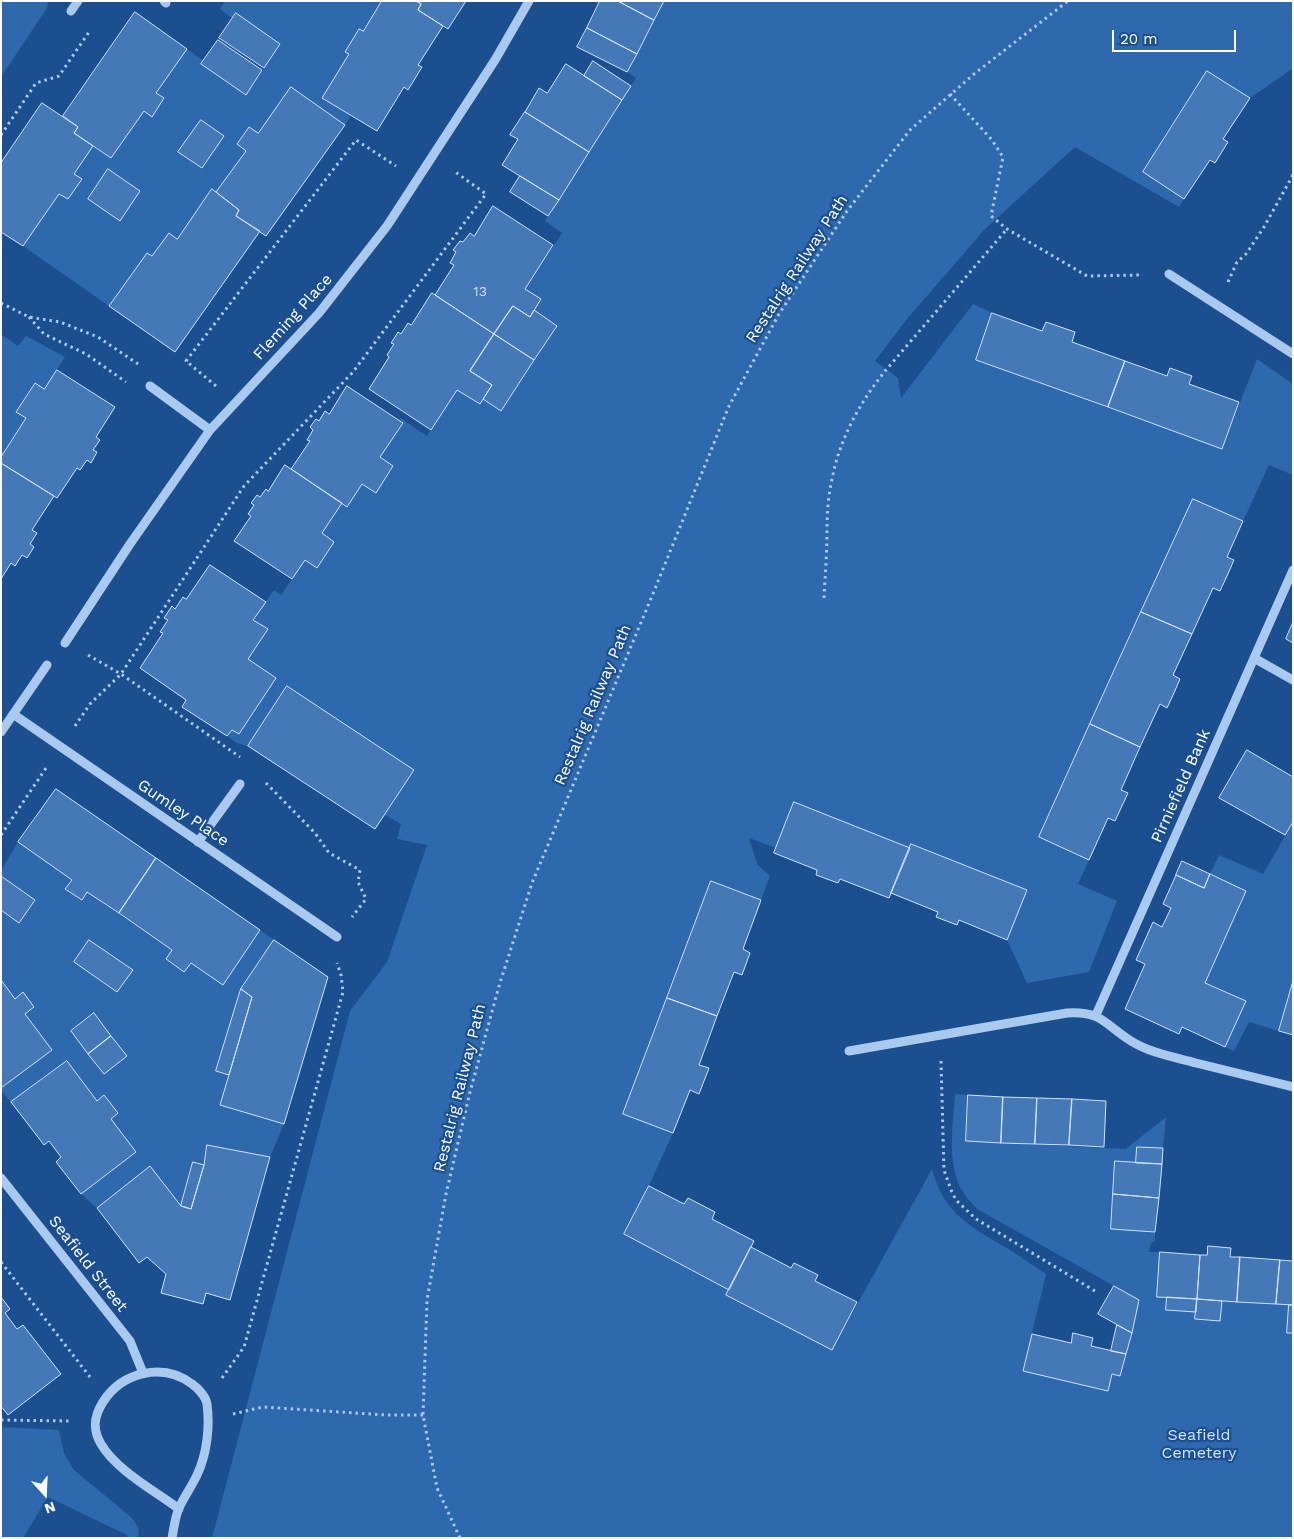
<!DOCTYPE html>
<style>
body{margin:0}
#map{position:relative;width:1294px;height:1539px;overflow:hidden;background:#1b4f8f;font-family:"Work Sans",sans-serif}
canvas{display:block}
.frame{position:absolute;inset:0;border:2px solid #fff;pointer-events:none}
.north{position:absolute;left:20px;top:1469px;width:50px;height:50px;-webkit-text-stroke:4px #1b4f8f;paint-order:stroke;rotate:160deg;font-size:14px;font-weight:700;line-height:20px;text-align:center;color:#fff}
.north::after{content:'';display:block;margin:auto;width:18px;height:22px;background:#fff;clip-path:polygon(50% 0,100% 100%,50% 72%,0 100%)}
.scale{position:absolute;left:1112px;top:30px;width:124px;height:22px;box-sizing:border-box;border:2px solid #fff;border-top:0;padding-left:6px;font-size:15px;line-height:18px;white-space:nowrap;color:#fff;-webkit-text-stroke:4px #1b4f8f;paint-order:stroke}
</style>
<div id="map">
<canvas width="1294" height="1539"></canvas>
<div class="frame"></div>
<div class="north">N</div>
<div class="scale">20 m</div>
</div>
<script>
const ctx = document.querySelector('canvas').getContext('2d');
ctx.lineJoin = 'round';
function paint(path, color) {
  ctx.fillStyle = color;
  ctx.fill(path, 'evenodd');
}
function strokePath(path, color, width, dash) {
  ctx.strokeStyle = color;
  ctx.lineWidth = width;
  ctx.lineCap = dash ? 'butt' : 'round';
  ctx.setLineDash(dash || []);
  ctx.stroke(path);
}
function label(font, color, halo, rows, align = 'center') {
  ctx.font = font + ' "Work Sans",sans-serif';
  ctx.lineWidth = 4.5;
  ctx.setLineDash([]);
  ctx.textBaseline = 'middle';
  ctx.strokeStyle = halo;
  ctx.fillStyle = color;
  for (const [text, x, y, turn = 0] of rows) {
    ctx.save();
    ctx.translate(x, y);
    ctx.rotate((+turn || 0) * Math.PI / 180);
    ctx.textAlign = isNaN(turn) ? turn : align;
    if (halo) ctx.strokeText(text, 0, 0);
    ctx.fillText(text, 0, 0);
    ctx.restore();
  }
}
const green = new Path2D(`
 M 1,1 L 48,1 L 47,8 L 1,77 Z
 M 225,1 L 382,1 L 363,31 L 359,29 L 345,51 L 349,54 L 323,98 L 351,115 L 345,125 L 291,87 L 258,133 L 249,127 L 237,143 L 246,151 L 216,192 L 212,189 L 177,239 L 169,234 L 152,256 L 147,253 L 109,306 L 23,246 L 59,194 L 68,199 L 81,179 L 74,174 L 93,146 L 111,158 L 144,111 L 152,117 L 164,99 L 156,93 L 187,49 L 204,61 L 201,64 L 246,95 L 280,44 L 236,13 L 232,18 L 220,9 Z
 M 664,1 L 1293,1 L 1292,69 L 1250,98 L 1207,71 L 1143,171 L 1184,199 L 1179,207 L 1075,147 L 985,229 L 907,319 L 875,361 L 898,378 L 901,398 L 973,304 L 992,313 L 976,360 L 1222,449 L 1257,359 L 1293,384 L 1293,475 L 1269,465 L 1243,521 L 1193,499 L 1039,836 L 1089,860 L 1078,884 L 1117,901 L 1089,972 L 1027,983 L 1007,940 L 1027,890 L 912,844 L 910,848 L 794,802 L 776,848 L 749,838 L 757,864 L 770,876 L 761,900 L 711,881 L 623,1114 L 673,1133 L 646,1192 L 624,1234 L 729,1290 L 727,1295 L 832,1350 L 932,1169 C 944,1215 973,1228 1010,1250 C 1022,1258 1034,1266 1046,1274 L 1023,1371 L 1112,1374 L 1120,1376 L 1132,1333 L 1139,1300 L 977,1209 C 971,1202 964,1195 960,1187 C 947,1159 953,1124 955,1094 L 968,1095 L 966,1141 L 1126,1149 L 1166,1117 L 1163,1148 L 1138,1147 L 1136,1163 L 1115,1161 L 1111,1229 L 1155,1232 L 1155,1241 L 1151,1243 L 1149,1252 L 1160,1252 L 1157,1296 L 1167,1297 L 1166,1310 L 1196,1312 L 1196,1319 L 1220,1321 L 1222,1301 L 1289,1305 L 1287,1332 L 1293,1333 L 1293,1538 L 212,1538 L 350,1011 L 387,962 L 427,845 L 397,839 L 401,824 L 385,815 L 414,770 L 287,686 L 248,746 L 237,743 L 227,736 L 232,730 L 239,734 L 276,678 L 248,659 L 268,630 L 253,620 L 274,590 L 281,595 L 305,560 L 317,568 L 334,542 L 322,533 L 342,503 L 347,506 L 362,484 L 376,493 L 393,467 L 380,457 L 403,424 L 399,417 L 427,436 L 457,390 L 479,404 L 483,399 L 501,411 L 557,326 L 534,310 L 541,299 L 525,289 L 562,233 L 545,221 L 636,78 L 627,72 Z
 M 1,334 L 18,346 L 26,336 L 65,357 L 44,389 L 34,383 L 16,411 L 26,418 L 1,457 Z
 M 1293,822 L 1293,981 L 1279,1031 L 1249,1022 L 1234,1051 L 1225,1047 L 1246,1001 L 1205,983 L 1246,891 L 1210,874 L 1219,855 L 1263,874 Z
 M 18,842 L 72,880 L 66,888 L 82,899 L 87,892 L 172,950 L 166,960 L 184,972 L 191,963 L 223,984 L 260,930 L 274,940 L 241,989 L 216,1071 L 229,1075 L 284,1124 L 270,1157 L 207,1145 L 204,1165 L 193,1162 L 181,1206 L 150,1166 L 97,1208 L 81,1194 L 136,1152 L 111,1119 L 118,1113 L 104,1095 L 97,1101 L 67,1061 L 11,1102 L 1,1091 L 1,1088 L 52,1050 L 25,1014 L 34,1007 L 23,993 L 15,999 L 1,980 L 1,910 L 19,923 L 35,900 L 1,876 L 1,871 ZM 89,940 L 133,970 L 117,992 L 74,962 ZM 94,1014 L 126,1056 L 104,1074 L 71,1031 Z
 M 1,1427 L 59,1430 L 64,1453 L 74,1470 L 131,1517 C 137,1524 140,1529 138,1538 L 127,1538 L 127,1535 L 48,1497 L 23,1538 L 1,1538 Z`);
const building = new Path2D(`
 M 382,1 L 416,1 L 421,4 L 418,10 L 443,26 L 418,65 L 422,67 L 408,90 L 404,87 L 377,131 L 322,98 L 349,54 L 345,52 L 359,29 L 363,31 Z
 M 416,1 L 466,1 L 448,29 L 418,10 L 421,4 Z
 M 600,1 L 618,1 L 654,20 L 637,54 L 587,28 Z
 M 618,1 L 664,1 L 654,20 Z
 M 135,12 L 187,49 L 156,93 L 164,98 L 152,117 L 144,111 L 111,158 L 74,133 L 78,127 L 63,116 Z
 M 236,13 L 280,44 L 264,68 L 219,38 Z
 M 587,28 L 637,54 L 627,72 L 577,47 Z
 M 218,40 L 262,70 L 246,95 L 201,64 Z
 M 593,61 L 631,86 L 622,100 L 584,76 Z
 M 566,64 L 622,100 L 589,152 L 525,112 L 539,88 L 547,93 Z
 M 1207,71 L 1250,98 L 1223,139 L 1228,142 L 1215,163 L 1210,160 L 1184,199 L 1143,172 Z
 M 291,87 L 345,125 L 266,236 L 236,216 L 239,210 L 216,192 L 246,151 L 237,144 L 249,127 L 258,133 Z
 M 42,103 L 78,127 L 74,133 L 93,146 L 74,174 L 82,179 L 68,199 L 59,194 L 23,246 L 1,232 L 1,163 Z
 M 525,112 L 589,152 L 559,200 L 502,165 L 518,139 L 510,135 Z
 M 201,120 L 224,136 L 202,168 L 178,152 Z
 M 108,169 L 140,191 L 120,221 L 88,199 Z
 M 520,176 L 559,200 L 548,216 L 510,192 Z
 M 212,189 L 239,210 L 236,216 L 260,231 L 175,352 L 109,306 L 147,253 L 152,256 L 169,233 L 177,239 Z
 M 493,206 L 553,245 L 525,289 L 541,299 L 530,317 L 513,306 L 494,334 L 435,295 L 454,265 L 450,263 L 456,252 L 453,250 L 460,241 L 463,242 L 470,233 L 474,236 Z
 M 432,293 L 494,334 L 470,371 L 492,385 L 480,404 L 457,390 L 431,430 L 369,389 L 389,357 L 387,355 L 394,344 L 391,343 L 395,337 L 398,332 L 401,334 L 408,323 L 411,325 Z
 M 513,306 L 530,317 L 534,310 L 557,326 L 534,360 L 494,334 Z
 M 992,313 L 1042,331 L 1046,322 L 1075,332 L 1072,342 L 1125,361 L 1108,407 L 976,360 Z
 M 494,334 L 534,360 L 501,411 L 483,399 L 492,385 L 470,371 Z
 M 1125,361 L 1167,376 L 1170,368 L 1192,376 L 1189,384 L 1239,402 L 1222,449 L 1108,407 Z
 M 57,370 L 115,407 L 96,437 L 100,440 L 93,450 L 97,452 L 91,463 L 87,460 L 80,470 L 77,468 L 57,498 L 1,463 L 1,457 L 26,418 L 16,412 L 35,383 L 44,389 Z
 M 347,386 L 403,423 L 380,457 L 393,466 L 376,493 L 362,484 L 347,507 L 291,469 L 310,441 L 307,440 L 313,430 L 310,427 L 316,419 L 319,421 L 325,411 L 329,414 Z
 M 1,463 L 54,496 L 32,530 L 37,533 L 30,544 L 34,547 L 27,558 L 22,555 L 15,566 L 11,563 L 1,579 Z
 M 285,465 L 342,503 L 322,533 L 334,542 L 317,568 L 305,560 L 292,579 L 234,541 L 251,516 L 248,514 L 254,505 L 251,503 L 257,495 L 260,497 L 266,489 L 268,491 Z
 M 1193,499 L 1243,521 L 1227,557 L 1234,560 L 1227,576 L 1220,591 L 1213,588 L 1192,634 L 1141,612 Z
 M 210,565 L 266,602 L 253,620 L 268,629 L 248,659 L 276,678 L 239,734 L 232,730 L 227,736 L 182,707 L 186,700 L 140,668 L 163,633 L 160,632 L 168,620 L 164,618 L 172,606 L 175,609 L 183,597 L 186,599 Z
 M 1141,612 L 1192,634 L 1173,675 L 1180,679 L 1174,693 L 1167,708 L 1160,704 L 1140,747 L 1090,724 Z
 M 1293,622 L 1293,643 L 1286,639 Z
 M 287,686 L 414,770 L 375,829 L 248,746 Z
 M 1090,724 L 1140,747 L 1121,790 L 1128,793 L 1115,821 L 1108,818 L 1089,860 L 1039,837 Z
 M 1247,750 L 1293,777 L 1293,822 L 1285,835 L 1219,798 Z
 M 56,789 L 156,858 L 119,913 L 87,892 L 82,900 L 65,889 L 72,880 L 18,842 Z
 M 794,802 L 910,848 L 889,898 L 840,879 L 838,883 L 816,875 L 817,870 L 774,853 Z
 M 911,844 L 1027,890 L 1007,940 L 959,920 L 957,925 L 936,917 L 938,912 L 891,893 Z
 M 156,858 L 260,930 L 223,985 L 191,963 L 184,972 L 166,959 L 172,950 L 119,913 Z
 M 1182,861 L 1210,874 L 1204,888 L 1176,875 Z
 M 1210,874 L 1246,891 L 1205,983 L 1246,1001 L 1225,1047 L 1182,1027 L 1179,1034 L 1125,1009 L 1145,964 L 1136,960 L 1153,922 L 1162,927 L 1171,908 L 1163,904 L 1176,875 L 1204,888 Z
 M 1,876 L 35,900 L 19,923 L 1,910 Z
 M 711,881 L 761,900 L 743,949 L 750,953 L 742,975 L 734,972 L 717,1016 L 667,998 Z
 M 89,940 L 133,970 L 117,992 L 74,962 Z
 M 274,940 L 328,977 L 284,1124 L 220,1105 L 252,997 L 241,989 Z
 M 1,980 L 15,999 L 23,992 L 34,1007 L 25,1014 L 52,1050 L 1,1088 Z
 M 1293,981 L 1293,1035 L 1279,1031 Z
 M 241,989 L 252,997 L 229,1075 L 216,1071 Z
 M 667,998 L 717,1016 L 699,1065 L 709,1068 L 699,1094 L 690,1090 L 673,1133 L 623,1114 Z
 M 94,1013 L 111,1036 L 88,1054 L 71,1031 Z
 M 111,1036 L 127,1056 L 104,1074 L 88,1054 Z
 M 67,1061 L 97,1101 L 104,1095 L 118,1113 L 111,1119 L 136,1152 L 81,1194 L 56,1162 L 61,1157 L 49,1141 L 44,1145 L 11,1102 Z
 M 968,1095 L 1003,1097 L 1001,1143 L 966,1141 Z
 M 1003,1097 L 1037,1098 L 1035,1144 L 1001,1143 Z
 M 1037,1098 L 1072,1099 L 1069,1145 L 1035,1144 Z
 M 1072,1099 L 1106,1101 L 1104,1147 L 1069,1145 Z
 M 207,1145 L 270,1157 L 230,1300 L 206,1293 L 203,1304 L 161,1293 L 166,1274 L 147,1257 L 139,1263 L 97,1208 L 150,1166 L 181,1206 L 191,1209 L 204,1165 Z
 M 1137,1147 L 1163,1148 L 1162,1164 L 1136,1163 Z
 M 1115,1161 L 1162,1164 L 1159,1198 L 1113,1194 Z
 M 193,1162 L 204,1165 L 191,1209 L 181,1206 Z
 M 649,1186 L 684,1204 L 688,1198 L 715,1212 L 712,1219 L 754,1241 L 729,1290 L 624,1234 Z
 M 1113,1194 L 1159,1198 L 1155,1232 L 1111,1229 Z
 M 1208,1246 L 1231,1248 L 1230,1257 L 1240,1257 L 1237,1302 L 1197,1299 L 1200,1255 L 1207,1255 Z
 M 751,1247 L 791,1268 L 794,1263 L 818,1275 L 815,1281 L 857,1302 L 832,1350 L 726,1295 Z
 M 1160,1252 L 1200,1255 L 1197,1299 L 1157,1297 Z
 M 1240,1257 L 1280,1260 L 1276,1304 L 1237,1302 Z
 M 1280,1260 L 1293,1261 L 1293,1305 L 1276,1304 Z
 M 1114,1286 L 1139,1300 L 1132,1333 L 1098,1314 Z
 M 1,1297 L 10,1309 L 5,1313 L 17,1329 L 23,1325 L 61,1374 L 8,1415 L 1,1406 Z
 M 1167,1297 L 1197,1299 L 1196,1312 L 1166,1310 Z
 M 1197,1299 L 1222,1301 L 1220,1321 L 1195,1319 Z
 M 1289,1305 L 1293,1305 L 1293,1333 L 1287,1333 Z
 M 1117,1325 L 1132,1333 L 1126,1354 L 1111,1351 Z
 M 1073,1333 L 1093,1338 L 1091,1346 L 1126,1354 L 1120,1376 L 1112,1374 L 1108,1391 L 1023,1371 L 1032,1334 L 1071,1343 Z`);
const path = new Path2D(`
 M 950,94 L 992,140 L 1003,157 L 991,216 L 1007,229 L 1087,276 L 1143,275
 M 1,135 L 36,83 L 59,76 L 89,32
 M 1228,282 L 1237,262 L 1246,254 L 1264,227 L 1293,175
 M 1,303 L 29,317 L 60,322 L 98,337 L 138,364
 M 29,317 L 44,334 L 86,354 L 126,382
 M 216,386 L 186,361 L 356,140 L 396,166
 M 824,598 C 825,576 827,554 827,532 C 827,514 828,497 832,479 C 840,438 860,402 886,370 L 1007,229
 M 88,655 L 121,674 L 240,757
 M 75,726 L 90,704 L 121,674 L 244,486 L 353,372 L 486,194 L 454,171
 M 266,783 L 315,833 L 329,853 L 360,870 L 358,882 L 366,899 L 352,917
 M 1,835 L 46,768
 M 941,1061 L 944,1170 L 951,1190 L 956,1200 L 976,1219 L 1095,1291
 M 1,1262 L 90,1377
 M 222,1378 L 244,1347 L 343,992 L 341,975 L 337,963
 M 233,1414 L 263,1407 L 386,1415 L 423,1415
 M 1,1420 L 69,1421
 M 460,1538 L 437,1488 L 423,1415 L 427,1300 L 446,1194 L 470,1092 L 499,986 L 532,883 L 650,601 L 729,406 L 779,314 L 847,211 L 910,130 L 974,74 L 1068,1`);
const minor = new Path2D(`
 M 164,1 L 166,3
 M 71,11 L 78,1
 M 1169,274 L 1293,354
 M 150,386 L 210,430
 M 65,643 L 130,544 L 210,430 L 319,313 L 387,226 L 495,60 L 529,1
 M 1254,658 L 1293,680
 M 13,714 L 337,937
 M 1,732 L 47,665
 M 198,842 L 240,784
 M 1096,1015 L 1293,570
 M 849,1051 L 1067,1013 C 1102,1011 1104,1024 1131,1041 C 1150,1053 1174,1057 1196,1063 C 1228,1071 1260,1079 1293,1087
 M 1,1178 L 130,1341 L 143,1373
 M 172,1538 C 174,1528 175,1517 179,1508 C 184,1497 192,1486 197,1475 C 207,1454 210,1427 207,1404 C 206,1397 198,1388 192,1384 C 163,1362 122,1372 103,1402 C 94,1416 92,1429 101,1444 C 116,1470 155,1491 179,1509`);
const numberNames = [
 ["13",480,292]
];
const streetNames = [
 ["Restalrig Railway Path",797,269,-57],
 ["Fleming Place",293,317,-48],
 ["Restalrig Railway Path",593,705,-67],
 ["Pirniefield Bank",1181,786,-66],
 ["Gumley Place",183,813,34],
 ["Restalrig Railway Path",460,1088,-76],
 ["Seafield Street",88,1264,52]
];
const parkNames = [
 ["Seafield",1199,1435],
 ["Cemetery",1199,1453]
];
paint(green, '#2e69ad');
paint(building, '#4478b7');
strokePath(building, '#cfe3fa', 1);
strokePath(path, '#a9c9ee', 3, [2.5, 4]);
strokePath(minor, '#a9c9ee', 9);
label('14px', '#d0dded', null, numberNames);
label('16px', '#fff', '#1b4f8f', streetNames);
label('16px', '#cfe3fa', '#1b4f8f', parkNames);
</script>
